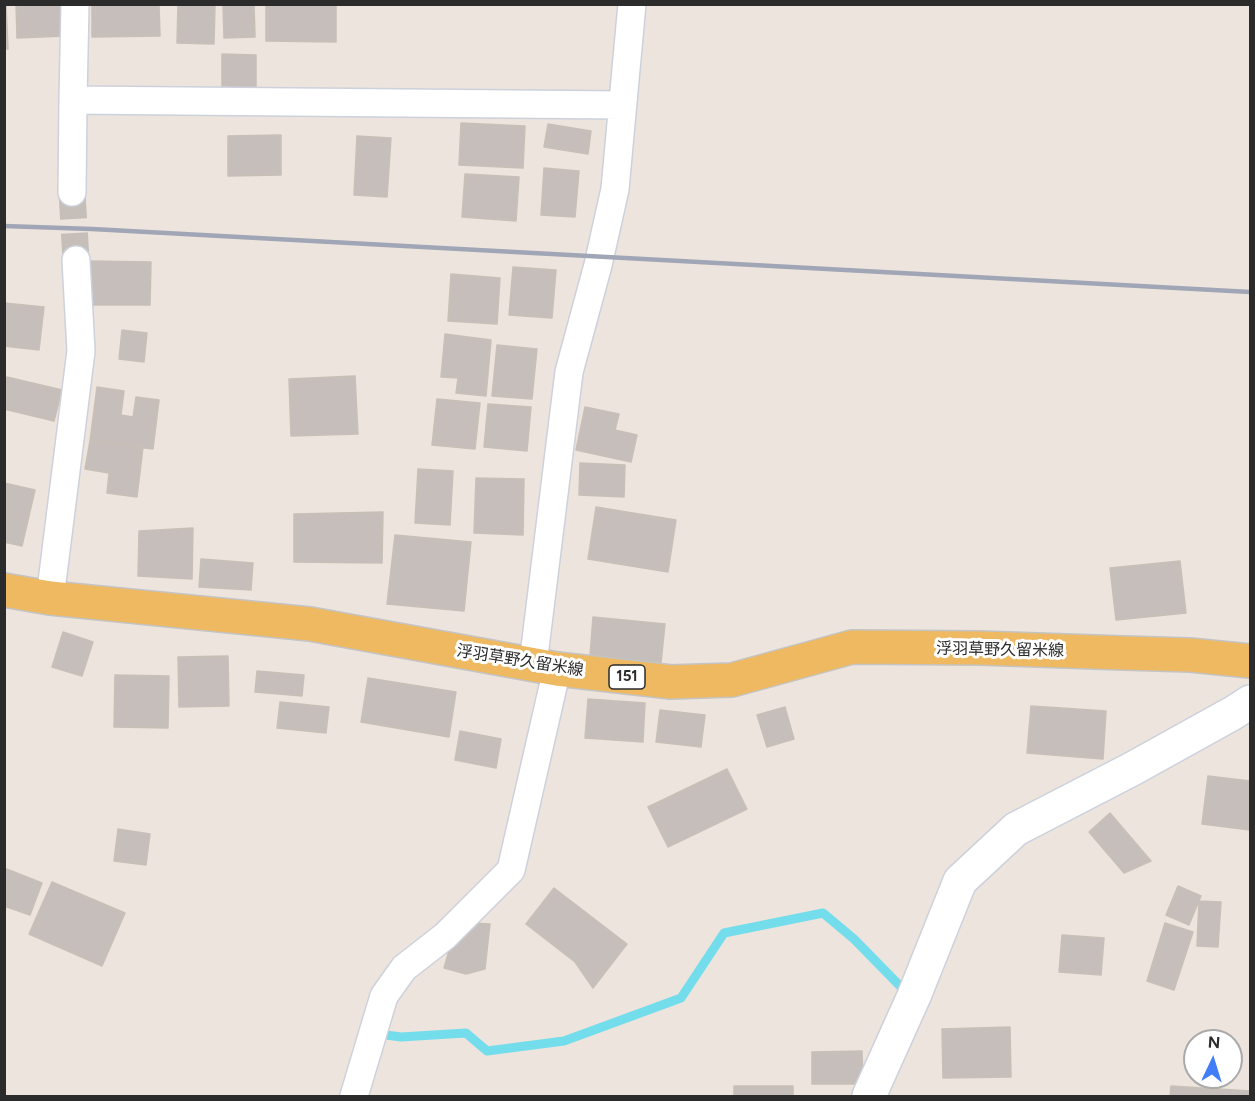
<!DOCTYPE html>
<meta charset="utf-8">
<style>
body{margin:0}
#map{position:relative;width:1255px;height:1101px;overflow:hidden;background:#ede4dd;font-family:Figtree,sans-serif}
canvas{display:block}
.frame{position:absolute;inset:0;border:6px solid #2b2b2b;pointer-events:none}
.north{position:absolute;left:1183px;top:1029px;width:60px;height:60px;box-sizing:border-box;background:#fff;border:2px solid #aaa;border-radius:50%;rotate:4deg;font-size:16px;font-weight:700;line-height:24px;text-align:center;color:#2b2b2b}
.north::after{content:'';display:block;margin:auto;width:21px;height:27px;background:#417df6;clip-path:polygon(50% 0,100% 100%,50% 72%,0 100%)}
</style>
<div id="map">
<canvas width="1255" height="1101"></canvas>
<div class="frame"></div>
<div class="north">N</div>
</div>
<script>
const ctx = document.querySelector('canvas').getContext('2d');
ctx.lineJoin = 'round';
function strokePath(path, color, width, dash) {
  ctx.strokeStyle = color;
  ctx.lineWidth = width;
  ctx.lineCap = dash ? 'butt' : 'round';
  ctx.setLineDash(dash || []);
  ctx.stroke(path);
}
function paint(path, color) {
  ctx.fillStyle = color;
  ctx.fill(path, 'evenodd');
}
function label(font, color, halo, rows, align = 'center') {
  ctx.font = font + ' Figtree,"Noto Sans JP",sans-serif';
  ctx.lineWidth = 6;
  ctx.setLineDash([]);
  ctx.textBaseline = 'middle';
  ctx.strokeStyle = halo;
  ctx.fillStyle = color;
  for (const [text, x, y, turn = 0] of rows) {
    ctx.save();
    ctx.translate(x, y);
    ctx.rotate((+turn || 0) * Math.PI / 180);
    ctx.textAlign = isNaN(turn) ? turn : align;
    if (halo) ctx.strokeText(text, 0, 0);
    ctx.fillText(text, 0, 0);
    ctx.restore();
  }
}
const stream = new Path2D(`
 M 386,1035 L 401,1037 L 466,1033 L 487,1051 L 564,1041 L 681,998 L 724,933 L 823,913 L 854,939 L 902,988`);
const building = new Path2D(`
 M 4,4 L 6,4 L 8,49 L 4,49 Z
 M 16,4 L 63,4 L 64,36 L 17,38 Z
 M 92,4 L 159,4 L 160,36 L 92,37 Z
 M 178,4 L 215,4 L 214,44 L 177,43 Z
 M 223,4 L 254,4 L 255,37 L 224,38 Z
 M 266,4 L 336,4 L 336,42 L 266,41 Z
 M 222,54 L 256,55 L 256,87 L 222,86 Z
 M 461,123 L 525,126 L 523,168 L 459,165 Z
 M 548,124 L 591,131 L 588,154 L 544,147 Z
 M 281,135 L 281,175 L 228,176 L 228,136 Z
 M 357,136 L 391,138 L 387,197 L 354,195 Z
 M 544,168 L 579,171 L 575,217 L 541,215 Z
 M 465,174 L 519,177 L 516,221 L 462,217 Z
 M 89,261 L 151,262 L 150,305 L 88,305 Z
 M 513,267 L 556,270 L 552,318 L 509,315 Z
 M 451,274 L 500,278 L 497,324 L 448,321 Z
 M 4,303 L 44,307 L 39,350 L 4,346 Z
 M 122,330 L 147,333 L 144,362 L 119,359 Z
 M 445,334 L 491,340 L 486,396 L 456,393 L 458,378 L 441,377 Z
 M 497,345 L 537,349 L 532,399 L 492,396 Z
 M 355,376 L 358,434 L 291,436 L 289,379 Z
 M 7,377 L 62,390 L 54,421 L 4,409 L 4,387 Z
 M 97,387 L 124,391 L 121,415 L 133,417 L 136,397 L 159,400 L 153,449 L 90,441 Z
 M 437,399 L 480,403 L 475,449 L 432,445 Z
 M 488,404 L 531,407 L 527,451 L 484,447 Z
 M 585,407 L 619,414 L 615,430 L 637,435 L 631,462 L 576,450 Z
 M 90,441 L 143,447 L 137,497 L 107,493 L 109,473 L 85,469 Z
 M 580,463 L 625,465 L 624,497 L 579,495 Z
 M 418,469 L 453,471 L 450,525 L 415,523 Z
 M 476,478 L 524,479 L 523,535 L 474,533 Z
 M 4,483 L 35,490 L 22,546 L 4,542 Z
 M 596,507 L 676,520 L 668,572 L 588,559 Z
 M 383,512 L 382,563 L 294,562 L 294,514 Z
 M 193,528 L 192,579 L 138,576 L 139,531 Z
 M 395,535 L 471,542 L 464,611 L 387,604 Z
 M 201,559 L 253,563 L 251,590 L 199,587 Z
 M 1180,561 L 1186,613 L 1116,620 L 1110,568 Z
 M 593,617 L 665,624 L 661,663 L 590,656 Z
 M 63,632 L 93,642 L 82,676 L 52,667 Z
 M 228,656 L 229,706 L 179,707 L 178,657 Z
 M 257,671 L 304,675 L 302,696 L 255,692 Z
 M 115,675 L 169,676 L 168,728 L 114,727 Z
 M 368,678 L 456,692 L 449,737 L 361,722 Z
 M 588,699 L 645,703 L 643,742 L 585,738 Z
 M 280,702 L 329,707 L 326,733 L 277,728 Z
 M 1031,706 L 1106,711 L 1103,759 L 1027,753 Z
 M 785,707 L 794,739 L 767,747 L 757,715 Z
 M 660,710 L 705,715 L 701,747 L 656,742 Z
 M 460,731 L 501,739 L 496,768 L 455,760 Z
 M 727,769 L 747,809 L 668,847 L 648,807 Z
 M 1208,776 L 1250,781 L 1250,830 L 1202,824 Z
 M 1110,813 L 1151,861 L 1124,873 L 1089,832 Z
 M 118,829 L 150,834 L 146,865 L 114,861 Z
 M 4,868 L 42,883 L 30,915 L 4,906 Z
 M 52,882 L 125,913 L 102,966 L 29,934 Z
 M 1178,886 L 1201,896 L 1189,925 L 1166,915 Z
 M 554,888 L 627,944 L 593,988 L 575,962 L 526,924 Z
 M 1199,901 L 1221,902 L 1218,947 L 1197,946 Z
 M 472,923 L 490,924 L 485,969 L 466,974 L 444,968 L 456,926 Z
 M 1165,923 L 1193,932 L 1174,990 L 1147,981 Z
 M 1062,935 L 1104,938 L 1101,975 L 1059,972 Z
 M 1010,1027 L 1011,1077 L 943,1078 L 942,1029 Z
 M 862,1051 L 863,1084 L 812,1084 L 812,1052 Z
 M 734,1086 L 793,1086 L 793,1096 L 734,1096 Z
 M 1171,1086 L 1250,1091 L 1250,1096 L 1170,1096 Z`);
const minorTunnel = new Path2D(`
 M 72,192 L 76,260`);
const minor = new Path2D(`
 M 73,100 L 622,105
 M 72,192 L 73,100 L 75,4
 M 50,598 L 81,351 L 76,260
 M 533,664 L 569,372 L 598,265 L 615,189 L 632,4
 M 354,1096 L 384,996 L 404,968 L 445,936 L 511,870 L 557,669`);
const tertiary = new Path2D(`
 M 869,1096 L 914,996 L 960,881 L 1016,829 L 1132,769 L 1233,713 L 1250,702`);
const primary = new Path2D(`
 M 4,590 L 50,598 L 310,624 L 557,669 L 671,682 L 732,680 L 852,647 L 980,648 L 1124,653 L 1190,655 L 1250,661`);
const rail = new Path2D(`
 M 4,226 L 92,229 L 1250,292`);
const shields = [
 [627,677,36]
];
const shieldNames = [
 ["151",627,677]
];
const streetNames = [
 ["浮羽草野久留米線",1000,650,1],
 ["浮羽草野久留米線",520,661,9]
];
strokePath(stream, '#73ddec', 9);
paint(building, '#c5beba');
strokePath(building, '#c8c0b7', 1.5);
strokePath(minorTunnel, '#c6bfb9', 27, [27, 14]);
strokePath(minor, '#ccd1dc', 30);
strokePath(tertiary, '#ccd1dc', 36);
strokePath(primary, '#c4c4c4', 36);
strokePath(minor, '#fff', 27);
strokePath(tertiary, '#fff', 33);
strokePath(primary, '#eeb961', 33);
strokePath(rail, '#a0a6b5', 4.5);
for (const [x, y, w] of shields) {
  const box = new Path2D();
  box.roundRect(x - w / 2, y - 12, w, 24, 4.5);
  ctx.fillStyle = '#fff';
  ctx.fill(box);
  strokePath(box, '#2b2b2b', 1.5);
}
label('bold 15px', '#2b2b2b', null, shieldNames);
label('16px', '#2b2b2b', '#fff', streetNames);
</script>
